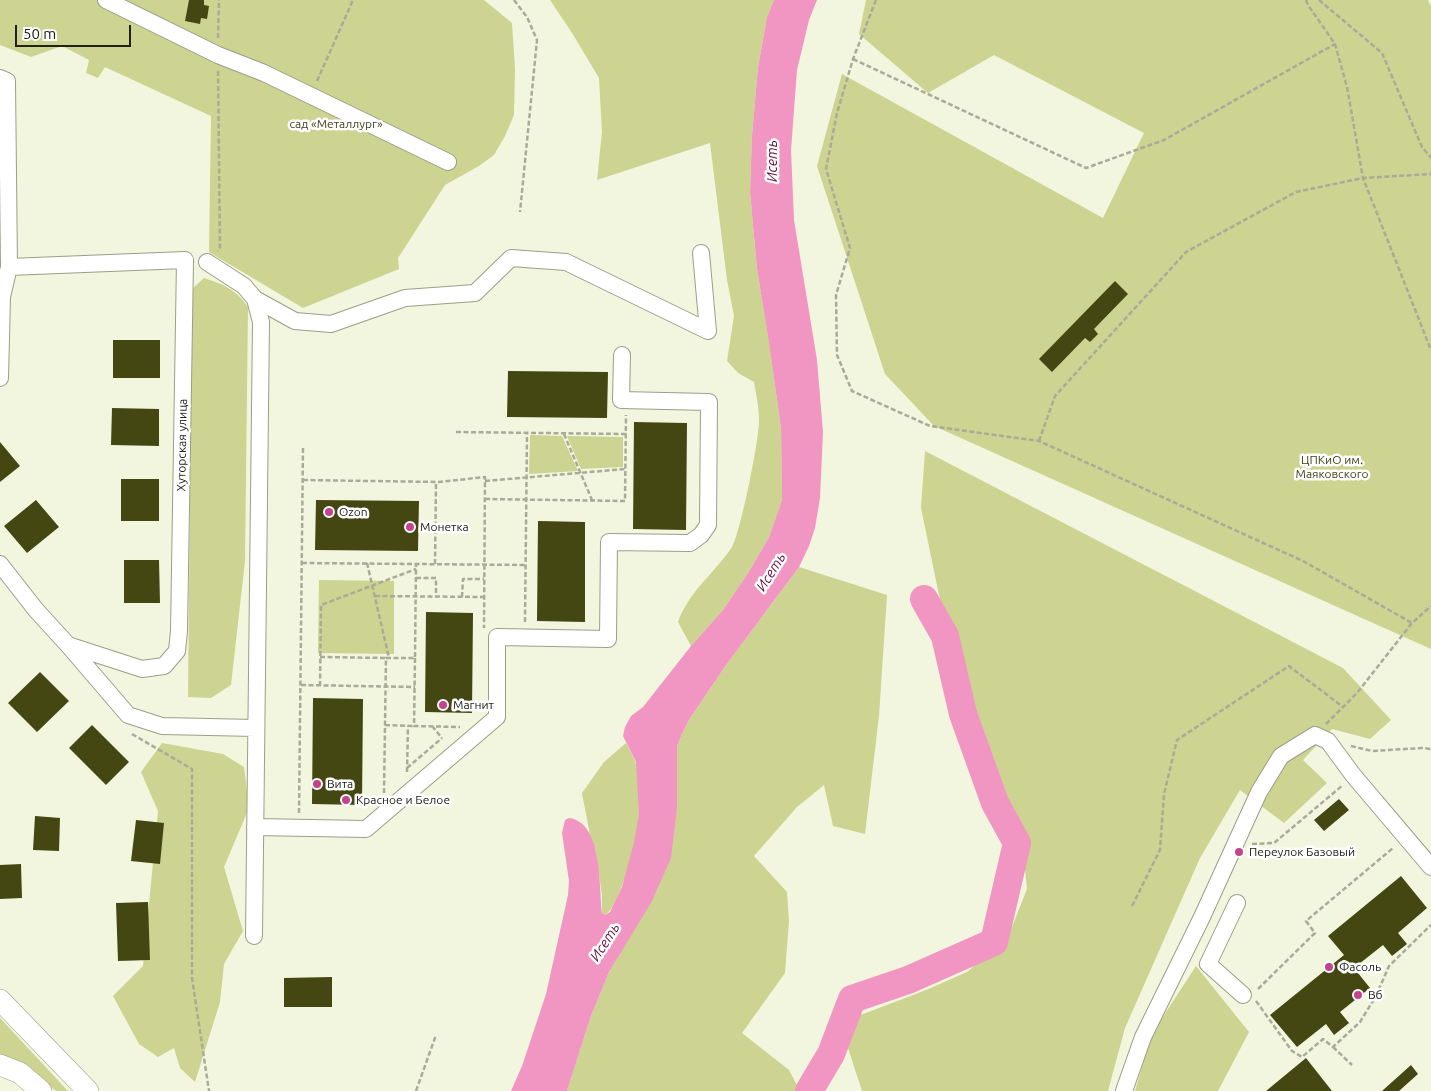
<!DOCTYPE html>
<meta charset="utf-8">
<style>
body{margin:0}
#map{position:relative;width:1431px;height:1091px;overflow:hidden;background:#f3f6de;font-family:Ubuntu,sans-serif}
canvas{display:block}
.scale{position:absolute;left:15px;top:25px;width:116px;height:22px;box-sizing:border-box;border:2px solid #202118;border-top:0;padding-left:6px;font-size:15px;line-height:18px;white-space:nowrap;color:#202118;-webkit-text-stroke:4px #fff;paint-order:stroke}
</style>
<div id="map">
<canvas width="1431" height="1091"></canvas>
<div class="scale">50 m</div>
</div>
<script>
const ctx = document.querySelector('canvas').getContext('2d');
ctx.lineJoin = 'round';
function paint(path, color) {
  ctx.fillStyle = color;
  ctx.fill(path, 'evenodd');
}
function strokePath(path, color, width, dash) {
  ctx.strokeStyle = color;
  ctx.lineWidth = width;
  ctx.lineCap = dash ? 'butt' : 'round';
  ctx.setLineDash(dash || []);
  ctx.stroke(path);
}
function label(font, color, halo, rows, align = 'center') {
  ctx.font = font + ' Ubuntu,sans-serif';
  ctx.lineWidth = 5;
  ctx.setLineDash([]);
  ctx.textBaseline = 'middle';
  ctx.strokeStyle = halo;
  ctx.fillStyle = color;
  for (const [text, x, y, turn = 0] of rows) {
    ctx.save();
    ctx.translate(x, y);
    ctx.rotate((+turn || 0) * Math.PI / 180);
    ctx.textAlign = isNaN(turn) ? turn : align;
    if (halo) ctx.strokeText(text, 0, 0);
    ctx.fillText(text, 0, 0);
    ctx.restore();
  }
}
const green = new Path2D(`
 M 0,0 L 484,0 L 512,23 L 515,69 L 514,115 L 505,136 L 494,155 L 479,166 L 445,185 L 398,258 L 399,269 L 303,308 L 209,252 L 211,116 L 105,67 L 98,78 L 86,73 L 89,60 L 62,46 L 31,57 L 0,45 Z
 M 550,0 L 774,0 L 767,17 L 758,67 L 752,136 L 750,192 L 757,269 L 769,342 L 781,428 L 782,500 L 769,537 L 748,573 L 723,610 L 691,646 L 678,622 C 689,591 714,574 732,547 C 740,535 760,436 759,420 C 759,407 756,394 754,382 L 738,373 L 727,361 L 734,316 L 727,280 L 710,143 L 597,180 L 602,132 L 599,78 L 572,33 Z
 M 866,0 L 1428,0 L 1431,6 L 1431,649 L 934,426 L 885,374 L 817,166 L 842,74 L 1103,218 L 1144,133 L 994,55 L 928,93 L 859,34 Z
 M 204,278 C 223,284 237,290 248,307 L 245,561 L 231,685 L 211,698 L 188,697 L 192,289 Z
 M 530,435 L 562,436 L 578,471 L 529,474 Z
 M 567,436 L 623,437 L 623,467 L 581,469 Z
 M 925,451 L 1343,668 L 1391,720 L 1370,739 L 1332,729 L 1303,760 L 1327,783 L 1284,823 L 1240,790 L 1200,858 L 1125,1028 L 1108,1091 L 862,1091 L 848,1048 L 858,1016 L 926,990 L 967,972 L 1008,937 L 1027,889 L 1020,821 L 981,777 L 967,703 L 963,660 L 940,600 L 921,508 Z
 M 799,567 L 887,595 L 879,716 L 865,834 L 833,826 L 824,785 L 797,807 L 754,856 L 787,892 L 789,921 L 785,973 L 742,1033 L 789,1070 L 799,1089 L 797,1091 L 567,1091 L 591,1016 L 609,972 L 658,888 L 677,808 L 677,746 L 682,734 L 689,720 L 724,668 Z
 M 319,580 L 394,581 L 394,654 L 318,653 Z
 M 162,743 L 223,754 L 244,767 L 249,808 L 224,867 L 243,931 L 224,964 L 220,1002 L 195,1082 L 180,1068 L 174,1048 L 158,1057 L 139,1044 L 113,996 L 143,966 L 158,811 L 141,772 Z
 M 626,743 C 629,749 634,757 636,764 C 640,778 640,799 639,814 C 638,833 621,907 605,915 L 602,913 L 602,896 L 596,852 L 590,835 L 582,793 L 604,762 Z
 M 1196,966 L 1249,1032 L 1218,1091 L 1135,1091 L 1151,1035 Z
 M 0,1018 L 68,1091 L 56,1091 L 21,1063 L 0,1058 Z`);
const water = new Path2D(`
 M 774,0 L 817,0 L 809,20 L 797,70 L 791,150 L 794,220 L 817,360 L 823,432 L 820,498 L 815,528 L 809,546 L 799,567 L 724,668 L 689,720 L 682,734 L 677,746 L 677,808 L 671,858 L 652,901 L 609,972 L 591,1016 L 567,1091 L 511,1091 L 522,1066 L 546,994 L 568,895 L 569,881 L 562,833 L 565,820 L 569,818 C 603,822 599,888 602,913 L 605,915 L 610,912 L 622,887 L 634,842 L 639,814 L 636,762 L 623,736 L 625,727 L 631,716 L 643,707 L 691,646 L 723,610 L 748,573 L 769,537 L 782,500 L 781,428 L 769,343 L 757,269 L 750,192 L 752,136 L 758,67 L 767,17 Z`);
const river = new Path2D(`
 M 809,1091 L 831,1054 L 852,999 L 908,980 L 994,942 L 1017,843 L 995,803 L 963,714 L 945,636 L 924,599`);
const building = new Path2D(`
 M 189,0 L 204,0 L 204,5 L 209,6 L 207,19 L 201,18 L 200,24 L 185,21 Z
 M 1115,281 L 1128,294 L 1094,329 L 1098,334 L 1090,342 L 1085,338 L 1052,372 L 1039,359 Z
 M 113,340 L 160,340 L 160,378 L 113,378 Z
 M 508,371 L 608,372 L 607,418 L 507,417 Z
 M 112,408 L 159,409 L 159,446 L 111,445 Z
 M 634,422 L 687,423 L 686,530 L 633,529 Z
 M 0,442 L 20,466 L 0,482 Z
 M 121,479 L 159,479 L 159,521 L 121,521 Z
 M 36,500 L 59,527 L 27,553 L 4,526 Z
 M 316,500 L 419,501 L 418,551 L 315,550 Z
 M 538,521 L 585,522 L 585,622 L 537,621 Z
 M 124,560 L 159,560 L 160,603 L 124,603 Z
 M 426,612 L 473,613 L 472,713 L 425,712 Z
 M 40,672 L 69,701 L 37,732 L 8,703 Z
 M 313,698 L 363,699 L 362,805 L 312,804 Z
 M 92,725 L 129,762 L 106,785 L 69,748 Z
 M 1339,799 L 1349,810 L 1324,831 L 1314,820 Z
 M 35,816 L 60,818 L 59,851 L 33,850 Z
 M 136,820 L 164,823 L 160,864 L 131,861 Z
 M 21,864 L 22,898 L 0,899 L 0,865 Z
 M 1401,876 L 1427,908 L 1398,933 L 1407,944 L 1392,956 L 1383,945 L 1354,968 L 1370,988 L 1340,1012 L 1349,1023 L 1334,1035 L 1326,1024 L 1297,1047 L 1270,1015 L 1344,955 L 1328,936 Z
 M 148,902 L 150,960 L 118,961 L 116,903 Z
 M 332,977 L 332,1007 L 284,1007 L 284,978 Z
 M 1306,1058 L 1332,1091 L 1266,1091 Z
 M 1411,1065 L 1418,1074 L 1399,1091 L 1382,1091 Z`);
const path = new Path2D(`
 M 514,0 L 527,17 L 537,40 L 520,212
 M 876,0 L 853,59 L 837,113 L 826,169 L 850,248 L 836,295 L 837,355 L 852,391 L 930,426 L 1039,441 L 1303,561 L 1412,623
 M 1306,0 L 1308,5 L 1335,44 L 1347,87 L 1363,178 L 1431,350
 M 1319,0 L 1382,53 L 1422,147 L 1431,158
 M 218,38 L 219,0
 M 853,59 L 1086,168 L 1164,140 L 1335,44
 M 218,71 L 220,247 L 218,251
 M 317,81 L 353,0
 M 456,432 L 626,434
 M 564,434 L 592,500
 M 1039,441 L 1055,396 L 1186,252 L 1296,192 L 1363,178 L 1431,174
 M 303,480 L 439,482 L 485,477 L 484,628
 M 485,481 L 625,469
 M 485,499 L 625,501 L 626,415
 M 302,563 L 526,565
 M 367,563 L 389,658
 M 435,564 L 436,482
 M 416,578 L 436,578 L 436,596
 M 375,596 L 484,597
 M 462,597 L 463,579 L 484,579
 M 525,622 L 527,433
 M 320,657 L 386,658
 M 415,658 L 414,726 L 460,727
 M 301,685 L 415,687
 M 320,686 L 321,605 L 416,569
 M 1326,724 L 1357,693 L 1412,623 L 1431,606
 M 385,725 L 414,726
 M 432,726 L 442,738
 M 132,734 L 192,769 L 192,978 L 209,1091
 M 1351,746 L 1372,751 L 1422,748 L 1431,749
 M 407,768 L 442,738
 M 407,772 L 408,726
 M 384,793 L 386,658 L 415,658 L 416,564
 M 299,813 L 303,447
 M 1252,844 L 1274,843 L 1343,785
 M 1132,906 L 1160,850 L 1164,794 L 1177,740 L 1289,666 L 1343,707
 M 1258,989 L 1315,933 L 1306,921 L 1393,848
 M 1256,1001 L 1292,1051 L 1302,1057 L 1323,1039 L 1333,1047 L 1360,1022 L 1376,996 L 1389,966 L 1431,925
 M 1333,1047 L 1352,1065
 M 416,1091 L 436,1035`);
const minor = new Path2D(`
 M 106,0 L 218,55 L 264,73 L 448,162
 M 0,78 L 7,81 L 9,267
 M 207,262 L 244,286 L 255,299 L 261,322 L 254,936
 M 255,299 L 295,321 L 331,324 L 405,298 L 475,293 L 511,258 L 566,262 L 708,331 L 701,253
 M 0,378 L 2,297 L 9,267 L 185,260 L 179,631 L 177,651 L 164,666 L 142,669 L 68,645 L 36,610 L 0,564
 M 68,645 L 128,715 L 162,726 L 256,728
 M 255,827 L 366,829 L 497,717 L 497,637 L 608,639 L 609,542 L 690,543 L 701,535 L 708,525 L 709,402 L 621,400 L 622,355
 M 1237,903 L 1208,964 L 1243,995
 M 1124,1091 L 1143,1037 L 1202,917 L 1259,792 L 1281,756 L 1315,735 L 1328,741 L 1353,775 L 1431,867`);
const major = new Path2D(`
 M 0,1000 L 88,1091
 M 0,1065 L 20,1073 L 41,1091`);
const markers = [
 [329,512,5,"#c4438b"],
 [410,527,5,"#c4438b"],
 [443,705,5,"#c4438b"],
 [317,784,5,"#c4438b"],
 [346,800,5,"#c4438b"],
 [1239,852,5,"#c4438b"],
 [1329,967,5,"#c4438b"],
 [1358,995,5,"#c4438b"]
];
const parkNames = [
 ["сад «Металлург»",336,124],
 ["ЦПКиО им.",1332,460],
 ["Маяковского",1332,474]
];
const streetNames = [
 ["Хуторская улица",182,445,-89]
];
const poiNames = [
 ["Ozon",339,512],
 ["Монетка",420,527],
 ["Магнит",453,705],
 ["Вита",327,784],
 ["Красное и Белое",356,800],
 ["Переулок Базовый",1249,852],
 ["Фасоль",1339,967],
 ["Вб",1368,995]
];
const waterNames = [
 ["Исеть",772,161,-90],
 ["Исеть",771,572,-58],
 ["Исеть",605,942,-57]
];
paint(green, '#cdd391');
paint(water, '#f195c2');
strokePath(river, '#f195c2', 28);
paint(building, '#444712');
strokePath(minor, '#9c9e88', 18);
strokePath(major, '#9c9e88', 22);
strokePath(path, '#a9ab98', 2.5, [5, 2.5]);
strokePath(minor, '#fff', 16);
strokePath(major, '#fff', 21);
for (const [x, y, r, color] of markers) {
  const dot = new Path2D();
  dot.arc(x, y, r, 0, 2 * Math.PI);
  ctx.fillStyle = color;
  ctx.fill(dot);
  strokePath(dot, '#fff', 2);
}
label('12px', '#404319', '#fff', parkNames);
label('12px', '#202118', '#fff', streetNames);
label('12px', '#202118', '#fff', poiNames, 'left');
label('italic 14px', '#611040', '#fff', waterNames);
</script>
